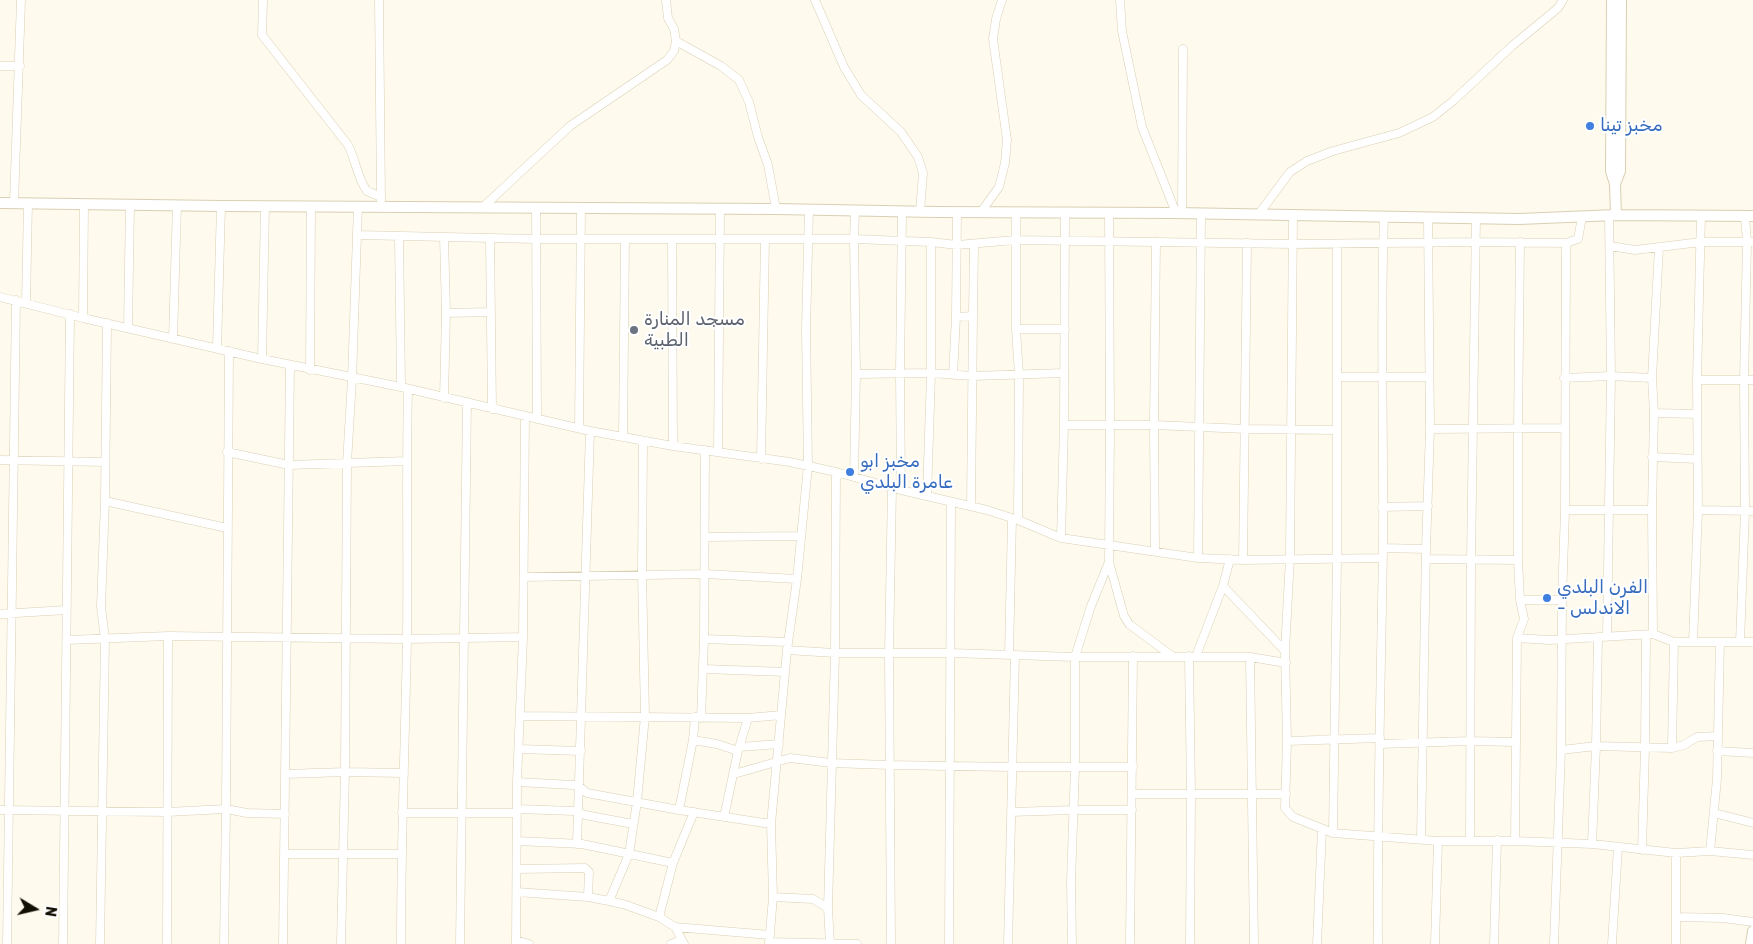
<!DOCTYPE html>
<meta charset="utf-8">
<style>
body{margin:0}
#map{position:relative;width:1753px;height:944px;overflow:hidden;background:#fefaee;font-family:Rubik,sans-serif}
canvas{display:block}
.north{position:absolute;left:10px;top:884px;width:50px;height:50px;-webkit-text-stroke:4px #fff;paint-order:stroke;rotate:99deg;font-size:14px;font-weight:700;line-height:20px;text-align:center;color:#120f05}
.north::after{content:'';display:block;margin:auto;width:18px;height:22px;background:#120f05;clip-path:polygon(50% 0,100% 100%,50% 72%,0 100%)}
</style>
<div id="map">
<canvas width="1753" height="944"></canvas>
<div class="north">N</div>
</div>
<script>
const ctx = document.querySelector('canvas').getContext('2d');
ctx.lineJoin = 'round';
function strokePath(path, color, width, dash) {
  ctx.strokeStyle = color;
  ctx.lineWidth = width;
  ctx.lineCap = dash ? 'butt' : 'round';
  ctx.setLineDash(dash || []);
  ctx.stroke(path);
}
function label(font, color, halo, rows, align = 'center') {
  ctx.font = font + ' Rubik,"Noto Sans Arabic",sans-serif';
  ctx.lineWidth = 4.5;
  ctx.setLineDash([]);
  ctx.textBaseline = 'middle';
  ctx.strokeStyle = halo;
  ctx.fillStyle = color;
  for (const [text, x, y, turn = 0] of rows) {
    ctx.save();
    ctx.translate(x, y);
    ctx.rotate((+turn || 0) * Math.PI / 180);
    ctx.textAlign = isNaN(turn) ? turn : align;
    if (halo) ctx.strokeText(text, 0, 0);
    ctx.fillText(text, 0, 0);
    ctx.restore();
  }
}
const minor = new Path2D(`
 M 263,0 L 262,35 L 348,145 C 356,160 357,178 367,191 L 381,197
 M 379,0 L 381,200
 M 815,0 L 844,67 L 861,95 L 901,132 L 918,157 L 923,173 L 920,212
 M 1120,0 L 1122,31 L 1142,127 L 1176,213
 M 676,41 L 721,66 L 739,80 L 749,102 L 758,137 L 768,165 L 776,209
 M 0,66 L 20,66
 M 14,203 L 21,0
 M 483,207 L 570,126 L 667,60 L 674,51 L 676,41 L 674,29 L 668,18 L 666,0
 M 536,207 L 537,419
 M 981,212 L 999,187 L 1005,163 L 1007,140 L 993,39 L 996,19 L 1002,0
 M 1016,212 L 1016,329 L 1019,375 L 1018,520
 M 1182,213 L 1183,49
 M 1258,215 L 1290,172 L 1307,161 L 1333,151 L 1399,133 L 1433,117 L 1453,101 L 1512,46 L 1558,8 L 1563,0
 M 1293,215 L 1290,558 L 1285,651 L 1287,741 L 1285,808 L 1293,817 L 1333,833 L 1438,841 L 1515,841 L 1592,844 L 1676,853 L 1710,851 L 1753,855
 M 357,235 L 536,239 L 854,239 L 931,242 L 931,373 L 927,496
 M 399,236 L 401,387
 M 444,237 L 446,313 L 444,398
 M 490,238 L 492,409
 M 672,239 L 673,446
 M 931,242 L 957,245 L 1015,240 L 1293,244 L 1475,242 L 1566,243 L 1578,239 L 1582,217
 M 1610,246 L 1635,250 L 1701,242 L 1753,242
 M 0,297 L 83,318 L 262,359 L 401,387 L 590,431 L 673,446 L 790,462 L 836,472 L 901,490 L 987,510 L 1018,520 L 1061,538 L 1198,558 L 1243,560 L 1382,558
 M 26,303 L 28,203
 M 446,313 L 491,312
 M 956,317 L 973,316 L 974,244
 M 83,318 L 84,204
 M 128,328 L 130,204
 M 1016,329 L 1065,329
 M 173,339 L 177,205
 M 217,348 L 221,206
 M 262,359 L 265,206
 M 310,370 L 311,206
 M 856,374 L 931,373 L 973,376 L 1064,373
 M 953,375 L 956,317 L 957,213
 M 1338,377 L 1429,377
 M 1564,378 L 1611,376 L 1652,378
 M 1697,380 L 1753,380
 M 1654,413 L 1697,414
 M 1064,425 L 1154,425 L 1246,429 L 1337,430
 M 579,428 L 581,208
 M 1430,429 L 1564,428
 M 623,437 L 625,239
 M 227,452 L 289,465 L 407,461
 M 718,452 L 720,209
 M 1652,457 L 1697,459
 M 761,459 L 765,239
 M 0,460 L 105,462
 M 854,477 L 856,374 L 854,239 L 855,211
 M 901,490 L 900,373 L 902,211
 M 105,501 L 227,528
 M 971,506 L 973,316
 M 1382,507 L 1428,506
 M 1565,510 L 1652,510
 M 1698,510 L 1753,511
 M 706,537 L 800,536
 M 1061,538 L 1064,425 L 1065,213
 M 1383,548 L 1426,549
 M 1155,551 L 1154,425 L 1156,242
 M 1198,558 L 1201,214
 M 1426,559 L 1518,560
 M 1243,560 L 1247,243
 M 1109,562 L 1124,616 L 1129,624 L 1172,656
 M 524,577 L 705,574 L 797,579
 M 1223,586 L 1285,651
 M 1520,600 L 1562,600
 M 0,614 L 66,610
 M 1653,634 L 1652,510 L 1654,413 L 1652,378 L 1659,247
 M 1607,636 L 1611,376 L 1609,216
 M 1517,638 L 1549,640 L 1653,634 L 1674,642 L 1753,642
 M 704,639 L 788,642
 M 67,640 L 168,636 L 407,639 L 523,637
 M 1693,642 L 1698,510 L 1697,380 L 1701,215
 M 1740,642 L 1745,511 L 1744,381 L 1747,242 L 1745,216
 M 787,650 L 835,653 L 951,653 L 1075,657 L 1250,657 L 1286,663
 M 1009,655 L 1012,519
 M 1189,656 L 1191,794 L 1190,944
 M 1196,656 L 1223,586 L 1230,559
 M 1250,657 L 1254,944
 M 704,669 L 785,672
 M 520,716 L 748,718 L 781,715
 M 701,718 L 704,639 L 705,450
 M 693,740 L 717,744 L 738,751
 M 1287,741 L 1380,738
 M 1381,744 L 1469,741 L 1516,742
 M 740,747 L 779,744
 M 1672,748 L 1674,642
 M 519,749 L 581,751
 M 1561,750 L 1596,746 L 1672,748 L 1684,745 L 1697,737 L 1718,736
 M 1717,751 L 1753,753
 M 286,774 L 345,772 L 404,773
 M 734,774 L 790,758 L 831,763 L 889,765 L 1012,767 L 1133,767
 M 517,782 L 573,785 L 579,786 L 587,793 L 679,810 L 771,824
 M 1132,794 L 1286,794
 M 517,809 L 574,811 L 585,815 L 633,824
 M 0,810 L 167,812 L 226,809 L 247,813 L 285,814
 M 679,810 L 693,740 L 695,717
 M 1011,812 L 1073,810 L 1132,810
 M 402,813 L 517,813
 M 1714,813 L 1753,823
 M 724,817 L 738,751 L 748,718
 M 1333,833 L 1337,559 L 1337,244
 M 1421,839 L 1426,549 L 1430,429 L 1428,218
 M 517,841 L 582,844 L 673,863
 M 1470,841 L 1471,560 L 1476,218
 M 1515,841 L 1517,638 L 1524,619 L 1520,600 L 1518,560 L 1518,429 L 1520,242
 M 577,844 L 590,431
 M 1592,844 L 1596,746 L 1598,637
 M 1642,850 L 1645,748 L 1646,635
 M 1710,851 L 1717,779 L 1720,642
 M 1676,853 L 1676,944
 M 285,854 L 401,854
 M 517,869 L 585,868 L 589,872 L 588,897
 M 517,892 L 588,897 L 609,901 L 626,905 L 659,917 L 675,927 L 770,935
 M 773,897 L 813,899 L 828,908
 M 609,901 L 629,854 L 637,802 L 645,716 L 642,574 L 643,441
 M 659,917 L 673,863 L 694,812
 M 1677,917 L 1723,918 L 1753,922
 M 675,927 L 684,944
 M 516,940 L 529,944
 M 769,942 L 857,944
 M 7,944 L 16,300
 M 63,944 L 70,314
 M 100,944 L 105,639 L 101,607 L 105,501 L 107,323
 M 167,944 L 168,636
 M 224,944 L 226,809 L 229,351
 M 283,944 L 290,365
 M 341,944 L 345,772 L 347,463 L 352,379 L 358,206
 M 401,944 C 401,843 405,742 407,640 C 408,557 406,473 408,390
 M 460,944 L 467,402
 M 516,944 L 517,782 L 523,637 L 525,416
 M 671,944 L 682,940
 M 769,944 L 773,897 L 771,824 L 787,650 L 797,579 L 808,466 L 806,328 L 809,210
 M 830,944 L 828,908 L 835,653 L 836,472
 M 891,944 L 889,653 L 892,488
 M 949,944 L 951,502
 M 1008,944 L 1015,655
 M 1072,944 L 1071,882 L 1075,767 L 1075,657 L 1091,606 L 1109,562 L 1110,425 L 1109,212
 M 1130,944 L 1133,656
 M 1317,944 L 1322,829
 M 1378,944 C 1377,811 1381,679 1383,547 C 1384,437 1380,327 1384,217
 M 1435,944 L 1438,841
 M 1494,944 L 1497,840
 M 1554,944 L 1561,750 L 1562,600 L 1565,510 L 1566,243
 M 1612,944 L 1618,847`);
const tertiary = new Path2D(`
 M 1612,0 L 1611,171 L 1615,184 L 1616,215 L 1753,216
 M 1615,184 L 1620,171 L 1621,0
 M 0,203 L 221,206 L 776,209 L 936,212 L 1176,213 L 1519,219 L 1616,215
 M 1751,944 L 1753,931`);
const markers = [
 [1590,126,5,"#3f7fe0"],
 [634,330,5,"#6b7280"],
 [850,472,5,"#3f7fe0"],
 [1547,598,5,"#3f7fe0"]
];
const shopNames = [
 ["مخبز تينا",1600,126],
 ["مخبز ابو",860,462],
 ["عامرة البلدي",860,483],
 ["الفرن البلدي",1557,588],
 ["- الاندلس",1557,609]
];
const worshipNames = [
 ["مسجد المنارة",644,320],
 ["الطبية",644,341]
];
strokePath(minor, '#d9cfb2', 9);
strokePath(tertiary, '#d9cfb2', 12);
strokePath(minor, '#fff', 8);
strokePath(tertiary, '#fff', 10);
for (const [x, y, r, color] of markers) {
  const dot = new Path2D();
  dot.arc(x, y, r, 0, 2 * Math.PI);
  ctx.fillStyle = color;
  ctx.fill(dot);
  strokePath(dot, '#fff', 2);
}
label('18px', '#366cbe', '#fff', shopNames, 'left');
label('18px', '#5b616d', '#fff', worshipNames, 'left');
</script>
